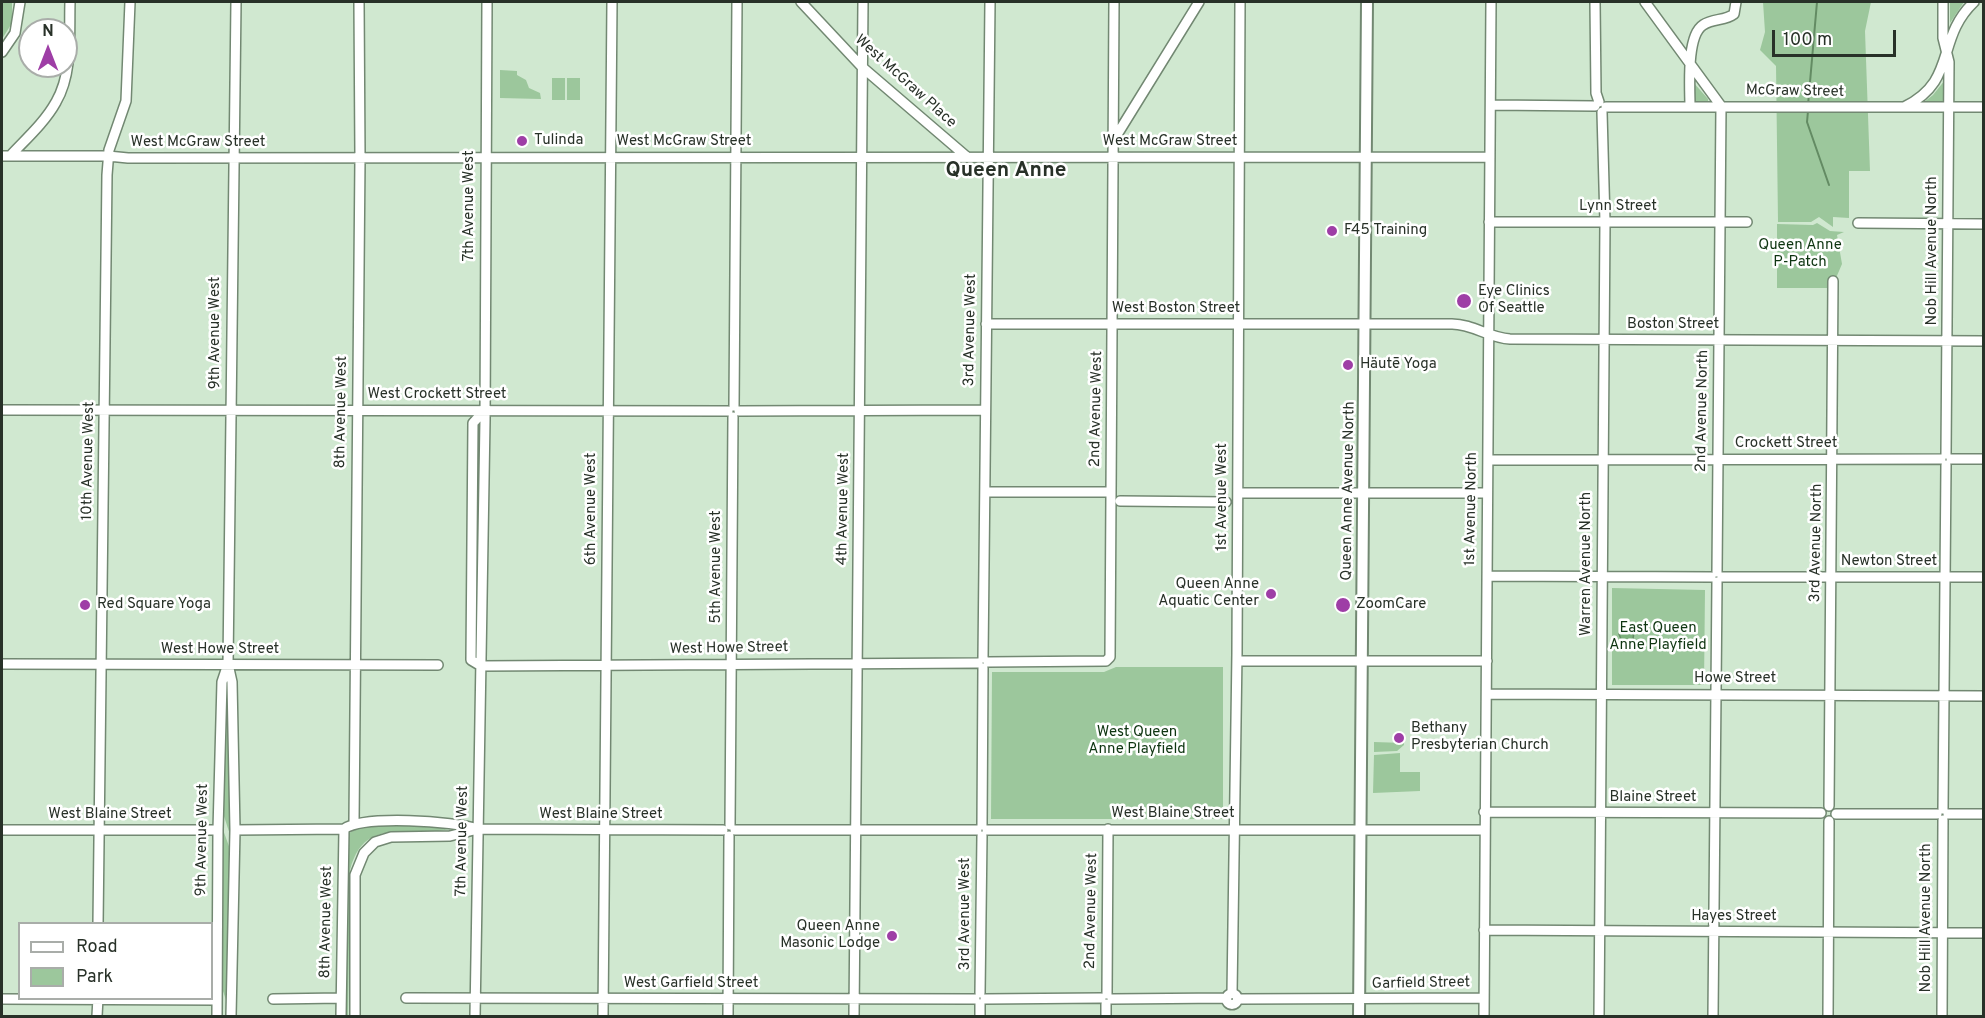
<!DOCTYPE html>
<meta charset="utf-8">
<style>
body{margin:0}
#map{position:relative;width:1985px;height:1018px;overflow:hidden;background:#d0e8d0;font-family:Overpass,sans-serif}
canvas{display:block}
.frame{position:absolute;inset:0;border:3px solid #283128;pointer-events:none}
.legend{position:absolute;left:18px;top:922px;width:195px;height:78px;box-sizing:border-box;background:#fff;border:2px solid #a9ada9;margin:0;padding:8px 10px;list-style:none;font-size:18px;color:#283128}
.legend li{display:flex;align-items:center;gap:12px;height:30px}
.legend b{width:30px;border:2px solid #a9ada9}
.north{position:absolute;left:18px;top:18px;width:60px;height:60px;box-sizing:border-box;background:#fff;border:2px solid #a9ada9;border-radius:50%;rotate:0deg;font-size:16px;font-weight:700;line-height:24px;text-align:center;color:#283128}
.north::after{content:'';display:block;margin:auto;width:21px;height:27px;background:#9e3ea6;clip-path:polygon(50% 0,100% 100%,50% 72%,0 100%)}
.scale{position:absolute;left:1772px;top:30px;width:124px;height:27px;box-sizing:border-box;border:3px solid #283128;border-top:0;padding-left:8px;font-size:18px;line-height:21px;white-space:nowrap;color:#283128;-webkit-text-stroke:4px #fff;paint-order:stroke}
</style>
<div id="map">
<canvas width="1985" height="1018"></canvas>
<div class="frame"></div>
<ul class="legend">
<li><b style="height:8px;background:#fff"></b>Road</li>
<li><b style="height:16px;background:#9cc79c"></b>Park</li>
</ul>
<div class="north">N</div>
<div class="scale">100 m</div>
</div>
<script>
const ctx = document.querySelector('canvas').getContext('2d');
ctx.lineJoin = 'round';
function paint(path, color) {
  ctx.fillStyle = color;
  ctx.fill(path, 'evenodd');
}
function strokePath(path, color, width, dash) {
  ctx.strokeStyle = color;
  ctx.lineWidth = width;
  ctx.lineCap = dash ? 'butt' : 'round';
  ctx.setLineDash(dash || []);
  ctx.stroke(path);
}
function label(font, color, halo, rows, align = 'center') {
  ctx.font = font + ' Overpass,sans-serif';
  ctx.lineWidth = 5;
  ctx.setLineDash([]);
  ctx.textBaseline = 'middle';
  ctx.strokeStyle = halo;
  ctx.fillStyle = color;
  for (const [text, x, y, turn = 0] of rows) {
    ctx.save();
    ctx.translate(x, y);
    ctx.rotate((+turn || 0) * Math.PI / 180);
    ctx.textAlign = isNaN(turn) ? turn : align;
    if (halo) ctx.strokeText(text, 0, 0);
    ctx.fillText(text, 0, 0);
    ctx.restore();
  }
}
const green = new Path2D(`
 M 2,2 L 12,2 L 12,23 L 2,39 Z
 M 1763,2 L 1871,2 L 1865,31 L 1870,171 L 1849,171 L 1849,218 L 1833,217 L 1833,227 L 1819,217 L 1811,222 L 1778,222 L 1776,66 L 1760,50 L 1765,32 Z
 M 1950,2 L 1964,2 L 1950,23 Z
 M 500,70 L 517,71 L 517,75 L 526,80 L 529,88 L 540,93 L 541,99 L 500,98 Z
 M 552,78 L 565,78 L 565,100 L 552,100 Z
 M 567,78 L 580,78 L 580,100 L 567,100 Z
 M 1945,80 L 1944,105 L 1919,106 L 1933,95 Z
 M 1693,82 L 1708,99 L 1708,101 L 1693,102 Z
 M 1817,223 L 1830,231 L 1844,232 L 1837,235 L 1842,264 L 1836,278 L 1828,281 L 1828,288 L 1777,288 L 1777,224 L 1813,225 Z
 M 1612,588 L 1705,590 L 1704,685 L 1612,685 Z
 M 1116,667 L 1223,667 L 1223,819 L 991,819 L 992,672 L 1104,672 Z
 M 227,678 L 231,697 L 231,838 L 223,813 Z
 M 1374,742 L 1404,743 L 1404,745 L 1397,751 L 1374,752 Z
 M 1400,753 L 1400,772 L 1420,772 L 1420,791 L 1373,793 L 1374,755 Z
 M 361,826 L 451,826 L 452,828 C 412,841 365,812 350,870 L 348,1016 L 345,1016 L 348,834 Z
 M 222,827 L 230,849 L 229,1009 L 220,982 Z`);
const water = new Path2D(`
 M 1625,625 C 1634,628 1635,634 1632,642 L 1624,647 L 1619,634 Z`);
const stream = new Path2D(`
 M 1808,105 L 1817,2
 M 1808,111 L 1807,122 L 1829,185`);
const minor = new Path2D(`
 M 801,2 L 862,67 L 967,157
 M 1595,2 L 1596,93 L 1599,102
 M 1645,2 L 1721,106
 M 1943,2 L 1943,38 L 1949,62 L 1946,454
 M 2,52 L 15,33 L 20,2
 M 1491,105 L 1595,106
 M 1606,107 L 1984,107
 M 1690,107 C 1690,88 1686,36 1703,25 C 1713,18 1725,21 1734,14 L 1736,2
 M 1904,107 C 1958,81 1935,39 1974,2
 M 1115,138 L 1199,2
 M 11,155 C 26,139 45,122 56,102 C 73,73 69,34 70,2
 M 2,156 L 108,156 L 128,158 L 1490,157
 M 1489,222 L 1747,222
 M 1858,223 L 1984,224
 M 986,324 L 1452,324 C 1473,324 1489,338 1510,339 L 1984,341
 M 734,406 L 737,2
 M 2,410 L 728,411
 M 739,411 L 984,410
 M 1951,459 L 1984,459
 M 1488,460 L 1941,459
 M 985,492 L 1111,492
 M 1238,493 L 1487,493
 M 1120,501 L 1226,502
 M 1717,572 L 1721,106
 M 1487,576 L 1711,577
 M 1722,577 L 1984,577
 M 983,658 L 990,2
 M 1237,661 L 1487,661
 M 988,662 L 1106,661 L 1110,657 L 1114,2
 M 2,664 L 438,665
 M 481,666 L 978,663
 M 481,666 L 471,660 L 473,423 L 485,410
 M 1487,694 L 1984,696
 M 1829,806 L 1833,281
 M 1943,809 L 1946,465
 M 1484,812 L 1821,813
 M 1836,814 L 1937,814
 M 1948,814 L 1984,814
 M 354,822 L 360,158 L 359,2
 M 730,825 L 733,417
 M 982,825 L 983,668
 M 2,830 L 218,830
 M 235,830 L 344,829 C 364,815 453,821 478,829
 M 735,830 L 977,830
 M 987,830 L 1484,830
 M 98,924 L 107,175 L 109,150 L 126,101 L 130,2
 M 1484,930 L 1984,933
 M 980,993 L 982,836
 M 1232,993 L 1237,653 L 1240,2
 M1226.5 999a5.5 5.5 0 1 1 11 0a5.5 5.5 0 1 1-11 0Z
 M 1107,994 L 1108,829
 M 406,998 L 975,999
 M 2,999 L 217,1000
 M 273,999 L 341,998
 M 985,999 L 1101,998
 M 1112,999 L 1227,998
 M 1238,999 L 1483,998
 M 980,1004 L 980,1016
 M 1106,1004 L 1106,1016
 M 97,1016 L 98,998
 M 217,1016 L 218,830 L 222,682 L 228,664
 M 231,1016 L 235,830 L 232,682 L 228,664 L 236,2
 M 341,1016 L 344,829
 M 355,1016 L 355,875 L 364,853 L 375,842 L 391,837 L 450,836 L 478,829 L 723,830
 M 475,1016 L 485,420 L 487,2
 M 603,1016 L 612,2
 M 728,1016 L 729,836
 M 854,1016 L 863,2
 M 1484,1016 L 1491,2
 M 1599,1016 L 1605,222 L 1602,112
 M 1713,1016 L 1717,582
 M 1828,1016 L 1829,821
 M 1942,1016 L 1943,820`);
const major = new Path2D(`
 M 1359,1016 L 1367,2`);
const markers = [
 [522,141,6,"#9e3ea6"],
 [1332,231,6,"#9e3ea6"],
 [1464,301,8,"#9e3ea6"],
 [1348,365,6,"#9e3ea6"],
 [1271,594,6,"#9e3ea6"],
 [85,605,6,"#9e3ea6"],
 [1343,605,8,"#9e3ea6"],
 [1399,738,6,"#9e3ea6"],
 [892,936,6,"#9e3ea6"]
];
const streetNames = [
 ["West McGraw Place",905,82,42],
 ["McGraw Street",1795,92,1],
 ["West McGraw Street",684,142],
 ["West McGraw Street",1170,142],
 ["West McGraw Street",198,143],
 ["7th Avenue West",470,206,-90],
 ["Lynn Street",1618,207],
 ["Nob Hill Avenue North",1933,251,-90],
 ["West Boston Street",1176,309],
 ["Boston Street",1673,325],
 ["3rd Avenue West",971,330,-89],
 ["9th Avenue West",216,333,-90],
 ["West Crockett Street",437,395],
 ["2nd Avenue West",1097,409,-89],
 ["2nd Avenue North",1703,411,-89],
 ["8th Avenue West",342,412,-89],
 ["Crockett Street",1786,444],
 ["10th Avenue West",89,461,-89],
 ["Queen Anne Avenue North",1349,491,-89],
 ["1st Avenue West",1223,497,-90],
 ["6th Avenue West",592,509,-90],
 ["4th Avenue West",844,509,-89],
 ["1st Avenue North",1472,509,-89],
 ["3rd Avenue North",1817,543,-89],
 ["Newton Street",1889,562],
 ["Warren Avenue North",1587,564,-90],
 ["5th Avenue West",717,567,-90],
 ["West Howe Street",729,649,-1],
 ["West Howe Street",220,650],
 ["Howe Street",1735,679],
 ["Blaine Street",1653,798],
 ["West Blaine Street",1173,814],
 ["West Blaine Street",110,815],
 ["West Blaine Street",601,815],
 ["9th Avenue West",203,840,-89],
 ["7th Avenue West",463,841,-89],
 ["2nd Avenue West",1092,911,-89],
 ["3rd Avenue West",966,914,-90],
 ["Hayes Street",1734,917],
 ["Nob Hill Avenue North",1927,918,-90],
 ["8th Avenue West",327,922,-89],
 ["West Garfield Street",691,984],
 ["Garfield Street",1421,984,-1]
];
const poiNames = [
 ["Tulinda",534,141],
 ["F45 Training",1344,231],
 ["Eye Clinics",1478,292],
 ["Of Seattle",1478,309],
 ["Häutē Yoga",1360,365],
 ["Queen Anne",1259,585,"right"],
 ["Aquatic Center",1259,602,"right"],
 ["Red Square Yoga",97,605],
 ["ZoomCare",1356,605],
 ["Bethany",1411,729],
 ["Presbyterian Church",1411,746],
 ["Queen Anne",880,927,"right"],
 ["Masonic Lodge",880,944,"right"]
];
const parkNames = [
 ["Queen Anne",1800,246],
 ["P-Patch",1800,263],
 ["East Queen",1658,629],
 ["Anne Playfield",1658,646],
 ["West Queen",1137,733],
 ["Anne Playfield",1137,750]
];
const districtNames = [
 ["Queen Anne",1006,172]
];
paint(green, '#9cc79c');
paint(water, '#7cb17c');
strokePath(water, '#638b63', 1.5);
strokePath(stream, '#638b63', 2);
strokePath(minor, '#728872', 12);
strokePath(major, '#728872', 14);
strokePath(minor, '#fff', 9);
strokePath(major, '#fff', 10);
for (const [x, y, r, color] of markers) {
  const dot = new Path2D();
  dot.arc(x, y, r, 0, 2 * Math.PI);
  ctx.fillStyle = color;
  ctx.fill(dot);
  strokePath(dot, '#fff', 2);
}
label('15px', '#283128', '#fff', streetNames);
label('15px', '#283128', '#fff', poiNames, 'left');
label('15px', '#0e3511', '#fff', parkNames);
label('bold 21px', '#283128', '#fff', districtNames);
</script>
